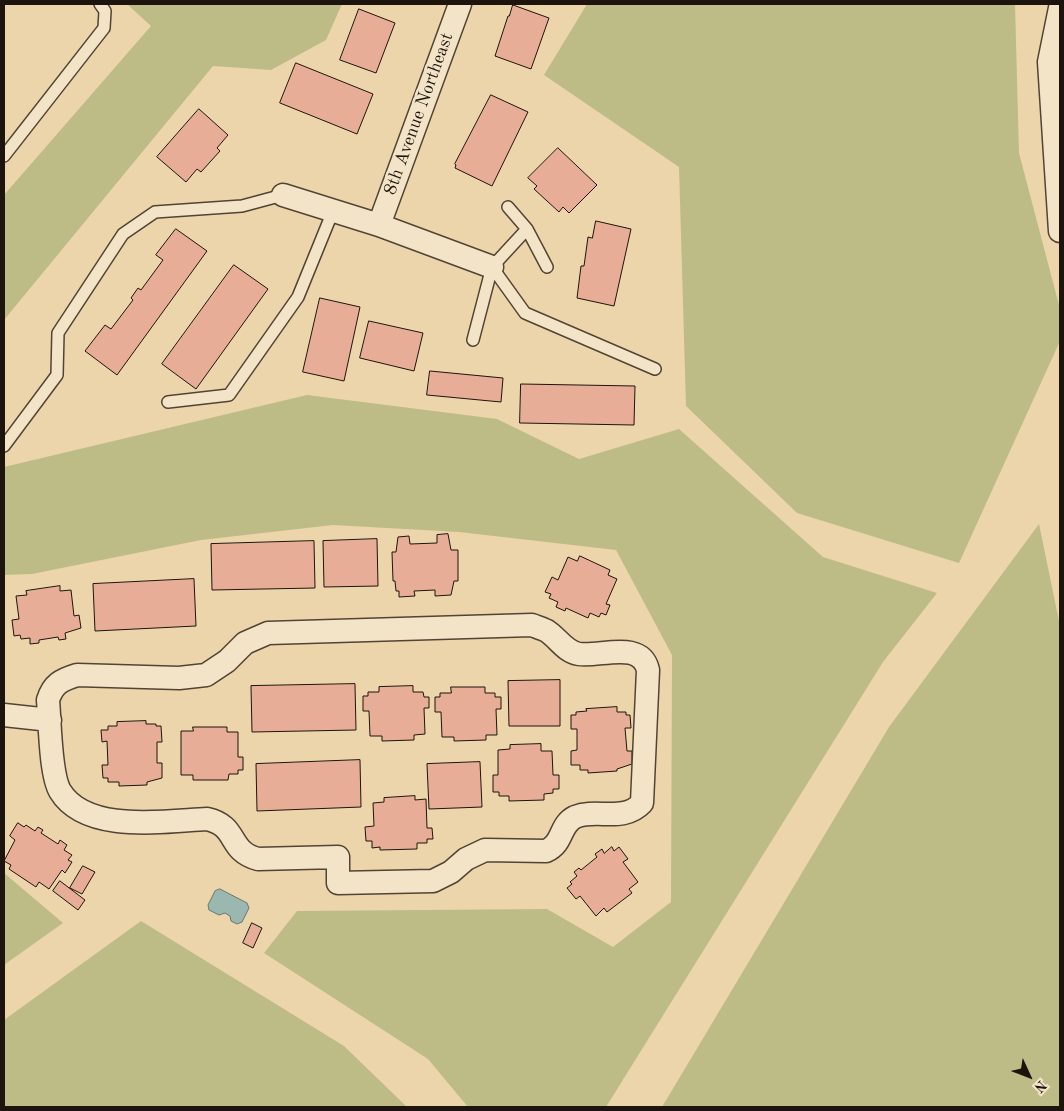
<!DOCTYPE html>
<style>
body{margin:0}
#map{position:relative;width:1064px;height:1111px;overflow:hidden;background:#edd5ab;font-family:"Old Standard TT",serif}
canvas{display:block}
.frame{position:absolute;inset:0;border:5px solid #1d140d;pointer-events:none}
.north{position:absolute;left:1004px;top:1051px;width:50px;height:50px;-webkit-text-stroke:4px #f3e4c8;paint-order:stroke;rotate:133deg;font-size:14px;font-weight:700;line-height:20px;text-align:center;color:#1d140d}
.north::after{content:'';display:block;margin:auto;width:18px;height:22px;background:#1d140d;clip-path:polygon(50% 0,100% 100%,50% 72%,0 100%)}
</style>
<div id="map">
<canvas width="1064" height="1111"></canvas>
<div class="frame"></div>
<div class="north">N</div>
</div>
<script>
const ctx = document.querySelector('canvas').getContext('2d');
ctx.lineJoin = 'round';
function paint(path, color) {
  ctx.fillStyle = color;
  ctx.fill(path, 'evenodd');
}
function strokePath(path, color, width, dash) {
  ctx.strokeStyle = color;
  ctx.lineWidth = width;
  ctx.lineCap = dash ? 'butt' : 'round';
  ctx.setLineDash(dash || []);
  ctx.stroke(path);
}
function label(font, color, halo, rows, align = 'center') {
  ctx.font = font + ' "Old Standard TT",serif';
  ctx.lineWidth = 5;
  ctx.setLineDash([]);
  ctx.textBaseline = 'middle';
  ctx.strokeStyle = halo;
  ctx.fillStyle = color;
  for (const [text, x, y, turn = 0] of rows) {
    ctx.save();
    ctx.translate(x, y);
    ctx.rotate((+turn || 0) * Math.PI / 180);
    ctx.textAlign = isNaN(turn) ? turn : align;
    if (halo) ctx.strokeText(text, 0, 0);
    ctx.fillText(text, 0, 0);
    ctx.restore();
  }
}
const green = new Path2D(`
 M 127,4 L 342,4 L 326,40 L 271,70 L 213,66 L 4,320 L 4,195 L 151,26 Z
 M 587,4 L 1015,4 L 1019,153 L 1060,309 L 1060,341 L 959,563 L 797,513 L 686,406 L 679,167 L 544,75 Z
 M 307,395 L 497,419 L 579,459 L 679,429 L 823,557 L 937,593 L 883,662 L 606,1107 L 468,1107 L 428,1059 L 264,953 L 297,911 L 547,909 L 613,947 L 671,902 L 672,655 L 616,550 L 459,532 L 333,525 L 201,540 L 32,574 L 4,575 L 4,467 Z
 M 1039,524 L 1060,626 L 1060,1107 L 662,1107 L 889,727 Z
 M 4,873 L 63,923 L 4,965 Z
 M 141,921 L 344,1046 L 407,1107 L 4,1107 L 4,1020 Z`);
const water = new Path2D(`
 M 220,889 L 247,903 L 249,908 L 242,922 L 237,924 L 231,921 L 230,916 L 225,913 L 219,915 L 209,910 L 208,905 L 215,891 Z`);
const building = new Path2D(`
 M 513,5 L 549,18 L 531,69 L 495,56 L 508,16 L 509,16 Z
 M 359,9 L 395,23 L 376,73 L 340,60 Z
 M 296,63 L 373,94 L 357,134 L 280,103 Z
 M 491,95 L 528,112 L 492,186 L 455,168 L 456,165 L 455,164 Z
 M 199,109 L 228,135 L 217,148 L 220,151 L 201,172 L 197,169 L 186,182 L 157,157 Z
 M 558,148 L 597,185 L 569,213 L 563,207 L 559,212 L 534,189 L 537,186 L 528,178 Z
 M 596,221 L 631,229 L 614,306 L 577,298 L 581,266 L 584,266 L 588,237 L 592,238 Z
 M 176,229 L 207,251 L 117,375 L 85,351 L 105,325 L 111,329 L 133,300 L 131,298 L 138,288 L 141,290 L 163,260 L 156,255 Z
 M 234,265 L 268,289 L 196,389 L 162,364 Z
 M 320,298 L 360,307 L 344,381 L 303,372 Z
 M 369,321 L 423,333 L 414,371 L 360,358 Z
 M 430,371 L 503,378 L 501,402 L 427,395 Z
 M 521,384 L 635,386 L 634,425 L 520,423 Z
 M 448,534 L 451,550 L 458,550 L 458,581 L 454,581 L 451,595 L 435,596 L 435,590 L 414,591 L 415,596 L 399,597 L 399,591 L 396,591 L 395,581 L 393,581 L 392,552 L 396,552 L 398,537 L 409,536 L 410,544 L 437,543 L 437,535 Z
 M 377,539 L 378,586 L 324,587 L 323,541 Z
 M 314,541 L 315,588 L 212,590 L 211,544 Z
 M 580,556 L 610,570 L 608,575 L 617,579 L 606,604 L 610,605 L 606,615 L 601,613 L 599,617 L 590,613 L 588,618 L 566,608 L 565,611 L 556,607 L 558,602 L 549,598 L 551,594 L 545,592 L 552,577 L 558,580 L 568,557 L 577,561 Z
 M 194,579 L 196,626 L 95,631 L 93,584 Z
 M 60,586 L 60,591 L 71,590 L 74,616 L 79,615 L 81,628 L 65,633 L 66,639 L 59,640 L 58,637 L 39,640 L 39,643 L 30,644 L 30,638 L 21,639 L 20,635 L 14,636 L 12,620 L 19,619 L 16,596 L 27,595 L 26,591 Z
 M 560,680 L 560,726 L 509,726 L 508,681 Z
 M 355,684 L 356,730 L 252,732 L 251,686 Z
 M 413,686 L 413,692 L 423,692 L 424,697 L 429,697 L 429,708 L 424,708 L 425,734 L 414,735 L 414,740 L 382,741 L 382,736 L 370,736 L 369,711 L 363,711 L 363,696 L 368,696 L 368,692 L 379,692 L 379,687 Z
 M 451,687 L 485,687 L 485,693 L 495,693 L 495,697 L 501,697 L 501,709 L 496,709 L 497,735 L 486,735 L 486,740 L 454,741 L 454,737 L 442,737 L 441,712 L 435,712 L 435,697 L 440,697 L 440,693 L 451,693 Z
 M 617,707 L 617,712 L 626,712 L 626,715 L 630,715 L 631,728 L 625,728 L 627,751 L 632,751 L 632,764 L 617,769 L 617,771 L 588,773 L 588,770 L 580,770 L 580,765 L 571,765 L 571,751 L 577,750 L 577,729 L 571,729 L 571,715 L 576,715 L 576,712 L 587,711 L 586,709 Z
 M 146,721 L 146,724 L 156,724 L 156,726 L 161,726 L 162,742 L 157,742 L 157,763 L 162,763 L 162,778 L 147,782 L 147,785 L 119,786 L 119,782 L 108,782 L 108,778 L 103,778 L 102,765 L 108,765 L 107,741 L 102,742 L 101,730 L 108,730 L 108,726 L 117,726 L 117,722 Z
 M 193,727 L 227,727 L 227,732 L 238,732 L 238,757 L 243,757 L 243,770 L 238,770 L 238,774 L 229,774 L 228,780 L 193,780 L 193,775 L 181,775 L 181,731 L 193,731 Z
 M 541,744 L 541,751 L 552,751 L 553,775 L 559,775 L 559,789 L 553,789 L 553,793 L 544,794 L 544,800 L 509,801 L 509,796 L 499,796 L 499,792 L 493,792 L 493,775 L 498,775 L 498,750 L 510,749 L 510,745 Z
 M 360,760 L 361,807 L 257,811 L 256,764 Z
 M 480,762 L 482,807 L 429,809 L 427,764 Z
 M 415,796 L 415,800 L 426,799 L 427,828 L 432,828 L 433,839 L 427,839 L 427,843 L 417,843 L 417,849 L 380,850 L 380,847 L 372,848 L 372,841 L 366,841 L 365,827 L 374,826 L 373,803 L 384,802 L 384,798 Z
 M 18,823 L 24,827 L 26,825 L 35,831 L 38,827 L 43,830 L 41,833 L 58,844 L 60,840 L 67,845 L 64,850 L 72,855 L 68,860 L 72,862 L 65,873 L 62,870 L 49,889 L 39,882 L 36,887 L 9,869 L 11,865 L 4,861 L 15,840 L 10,836 Z
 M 612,847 L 614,851 L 619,847 L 628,859 L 623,862 L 638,882 L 629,889 L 632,893 L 607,912 L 604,908 L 596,916 L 580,896 L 576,899 L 567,888 L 572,884 L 570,882 L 577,876 L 574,872 L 579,868 L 581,870 L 597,857 L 595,854 L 602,849 L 604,853 Z
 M 83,866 L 95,872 L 82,894 L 70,888 Z
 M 60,881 L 85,900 L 78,910 L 53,891 Z
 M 252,923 L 262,928 L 253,948 L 243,943 Z`);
const service = new Path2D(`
 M 4,156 L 104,28 L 105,11 L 100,4
 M 508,207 L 527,229
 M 492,267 L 525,313 L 655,369
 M 473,340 L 492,267 L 527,229 L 547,267
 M 168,402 L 229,395 L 298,297 L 333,211
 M 4,446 L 57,375 L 58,333 L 123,234 L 155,212 L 242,206 L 283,195`);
const minor = new Path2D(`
 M 1060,8 L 1049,62 L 1060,231
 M 283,195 L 379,225 L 492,267
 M 379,225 L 460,4
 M 532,625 C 537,627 543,629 547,631 C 558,638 565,652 579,654 C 601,657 641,640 648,670 L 642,803 C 623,823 597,808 575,817 C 559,825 564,843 546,851 L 485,850 L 466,859 L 451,872 L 433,881 L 338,883 L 338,857 L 258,859 C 227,851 239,826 207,819 C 165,821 86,834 60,791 C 50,774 50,721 48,700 C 53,684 61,680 77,675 L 179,678 L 206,675 L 227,661 L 245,643 L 268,633 Z
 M 4,715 L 50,720`);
const streetNames = [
 ["8th Avenue Northeast",419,114,-70]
];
paint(green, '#bdbc86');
paint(water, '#9ab8af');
strokePath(water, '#68766e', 1);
paint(building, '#e8ad96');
strokePath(building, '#1d140d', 1);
strokePath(service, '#514434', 14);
strokePath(minor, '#514434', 25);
strokePath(service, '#f3e4c8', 11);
strokePath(minor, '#f3e4c8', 22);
label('18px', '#1d140d', '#f3e4c8', streetNames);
</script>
